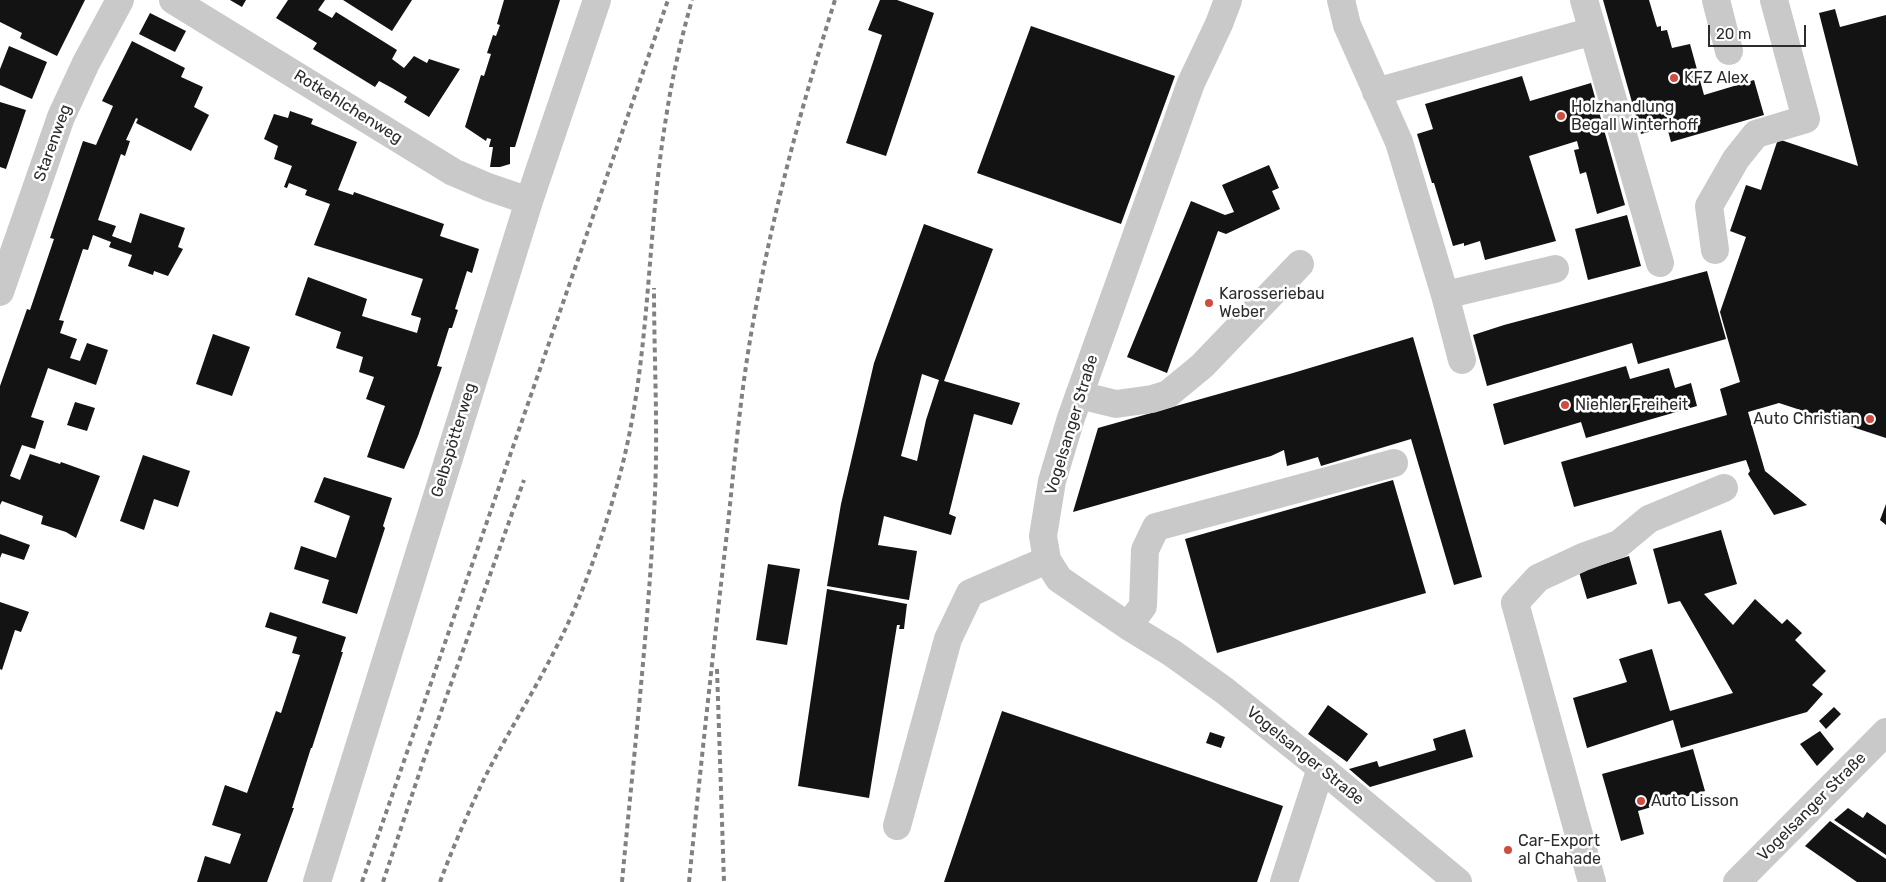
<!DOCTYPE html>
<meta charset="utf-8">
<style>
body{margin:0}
#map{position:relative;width:1886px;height:882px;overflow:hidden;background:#fff;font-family:Rubik,sans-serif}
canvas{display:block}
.scale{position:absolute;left:1708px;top:25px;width:98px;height:22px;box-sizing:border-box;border:2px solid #2c2c2c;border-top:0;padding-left:6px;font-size:15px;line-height:18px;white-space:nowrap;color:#2c2c2c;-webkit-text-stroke:4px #fff;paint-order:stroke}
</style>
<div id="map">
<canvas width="1886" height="882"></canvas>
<div class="scale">20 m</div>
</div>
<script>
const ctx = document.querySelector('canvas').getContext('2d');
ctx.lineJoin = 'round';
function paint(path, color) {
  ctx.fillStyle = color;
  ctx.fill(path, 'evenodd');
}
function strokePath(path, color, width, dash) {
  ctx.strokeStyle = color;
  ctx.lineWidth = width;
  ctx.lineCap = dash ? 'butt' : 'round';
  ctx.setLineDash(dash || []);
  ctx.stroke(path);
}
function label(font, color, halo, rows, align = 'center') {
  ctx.font = font + ' Rubik,sans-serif';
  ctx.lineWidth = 5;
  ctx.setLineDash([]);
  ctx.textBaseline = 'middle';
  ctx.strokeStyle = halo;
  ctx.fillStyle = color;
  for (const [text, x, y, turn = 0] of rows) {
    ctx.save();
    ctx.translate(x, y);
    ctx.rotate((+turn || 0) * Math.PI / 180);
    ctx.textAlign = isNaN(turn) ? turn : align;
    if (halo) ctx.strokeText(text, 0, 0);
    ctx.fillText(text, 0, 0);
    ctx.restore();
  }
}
const building = new Path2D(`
 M 0,0 L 85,0 L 57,56 L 20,38 L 22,33 L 0,22 Z
 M 230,0 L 246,0 L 242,7 Z
 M 288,0 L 325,0 L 318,10 L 332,18 L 336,12 L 397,50 L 392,59 L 404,68 L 414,56 L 427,63 L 429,59 L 460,69 L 429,117 L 404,102 L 407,97 L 392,88 L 379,81 L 375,87 L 313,49 L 317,43 L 276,18 Z
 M 343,0 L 412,0 L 392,31 Z
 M 504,0 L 560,0 L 515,147 L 510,147 L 510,164 L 500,167 L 490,167 L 493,147 L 489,147 L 491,139 L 487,138 L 486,141 L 465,127 L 481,75 L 484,76 L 491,54 L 487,53 L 493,35 L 496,36 L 500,25 L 497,24 Z
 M 880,0 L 897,0 L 934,13 L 886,156 L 846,143 L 882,35 L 868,30 Z
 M 1603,0 L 1649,0 L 1657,27 L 1661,26 L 1661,31 L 1667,30 L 1672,48 L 1690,44 L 1704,95 L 1754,80 L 1764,115 L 1671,142 L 1667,127 L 1641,134 Z
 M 1835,9 L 1840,27 L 1886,15 L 1886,438 L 1779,403 L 1748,412 L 1765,471 L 1807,505 L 1774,515 L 1748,474 L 1750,471 L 1746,460 L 1574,507 L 1561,462 L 1727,415 L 1720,389 L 1740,382 L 1720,312 L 1746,237 L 1730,231 L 1746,185 L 1761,190 L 1778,139 L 1858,166 L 1819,13 Z
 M 150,13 L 186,31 L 175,52 L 139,34 Z
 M 1031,26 L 1175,76 L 1121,224 L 977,173 Z
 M 132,41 L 185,68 L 181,77 L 203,87 L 194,107 L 209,115 L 191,151 L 136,123 L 138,119 L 136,118 L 126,140 L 130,141 L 125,156 L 121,154 L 98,220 L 116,226 L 112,236 L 131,243 L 140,213 L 185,228 L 178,247 L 183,249 L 168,276 L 154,271 L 153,275 L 128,266 L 132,255 L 109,247 L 111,242 L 93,235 L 88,250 L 83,249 L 59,320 L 64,321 L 60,333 L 77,339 L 70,358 L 80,361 L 87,343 L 108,350 L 96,385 L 48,368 L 31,417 L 44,421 L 35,449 L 22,445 L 10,476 L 20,480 L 30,454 L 60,464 L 61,462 L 100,476 L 76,538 L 66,532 L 41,524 L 43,516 L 2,501 L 0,505 L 0,386 L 27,309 L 30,310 L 54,239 L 50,238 L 83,141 L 96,145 L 113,106 L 102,101 Z
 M 9,46 L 47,62 L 32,99 L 0,85 L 0,69 Z
 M 1522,76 L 1530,101 L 1591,83 L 1625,205 L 1597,214 L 1586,172 L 1580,174 L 1574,150 L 1579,149 L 1577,141 L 1529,156 L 1556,241 L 1485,260 L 1480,241 L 1464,246 L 1464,243 L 1453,246 L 1434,183 L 1432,183 L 1417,134 L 1433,129 L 1425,104 Z
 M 0,102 L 26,110 L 6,169 L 0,167 Z
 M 290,111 L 313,119 L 311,124 L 357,142 L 338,190 L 353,195 L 354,192 L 444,224 L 440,236 L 479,249 L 472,273 L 467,271 L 455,309 L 458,310 L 452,328 L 449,328 L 437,366 L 442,367 L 418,436 L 404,469 L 367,457 L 385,406 L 366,399 L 374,377 L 359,372 L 363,357 L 336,348 L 341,332 L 295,315 L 308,277 L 367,299 L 362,316 L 417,333 L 421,318 L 411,315 L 423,279 L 314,245 L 330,204 L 305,195 L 307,190 L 289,183 L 287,188 L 284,187 L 292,166 L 274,159 L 278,146 L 264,139 L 274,114 L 288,118 Z
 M 1269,165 L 1279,188 L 1272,191 L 1280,209 L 1226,234 L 1218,231 L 1167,373 L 1127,357 L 1191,201 L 1225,215 L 1234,212 L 1222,185 Z
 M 1627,215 L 1641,266 L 1588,280 L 1575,229 Z
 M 924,224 L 993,249 L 944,381 L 1020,403 L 1012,425 L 974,414 L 949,514 L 956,517 L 951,535 L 884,516 L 878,545 L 917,551 L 909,600 L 827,586 L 841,504 L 874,363 ZM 922,374 L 939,380 L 926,420 L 917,461 L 901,456 Z
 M 1707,271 L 1726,339 L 1638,364 L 1632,343 L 1487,386 L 1473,335 L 1504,325 Z
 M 213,334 L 250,347 L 232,396 L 196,384 Z
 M 1413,337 L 1482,577 L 1454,585 L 1411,439 L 1321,466 L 1318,457 L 1287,466 L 1284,450 L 1271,456 L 1073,512 L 1098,428 L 1293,373 Z
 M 1626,366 L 1630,379 L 1669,368 L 1675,388 L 1691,383 L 1697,406 L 1586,438 L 1581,422 L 1504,445 L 1493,404 Z
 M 75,402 L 95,408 L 87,431 L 67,425 Z
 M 143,455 L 190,471 L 178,507 L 154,499 L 144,530 L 120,521 Z
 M 324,477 L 392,498 L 383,526 L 385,528 L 357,614 L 322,603 L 329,580 L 294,569 L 301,546 L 336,558 L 350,516 L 314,502 Z
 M 1393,480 L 1426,593 L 1217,653 L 1185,539 Z
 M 1886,504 L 1886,525 L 1880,520 Z
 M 1721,530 L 1737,584 L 1704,594 L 1733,625 L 1755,599 L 1782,624 L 1787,619 L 1802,633 L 1795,640 L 1826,671 L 1812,685 L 1823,694 L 1807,712 L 1681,748 L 1673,720 L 1587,748 L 1573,698 L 1627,682 L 1619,659 L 1652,649 L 1670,711 L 1733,693 L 1680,601 L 1668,604 L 1653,549 Z
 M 0,534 L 30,545 L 24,560 L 2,553 L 0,558 Z
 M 1629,556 L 1637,584 L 1587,599 L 1579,572 Z
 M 768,564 L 800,569 L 787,645 L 756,640 Z
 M 827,589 L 907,604 L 904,629 L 899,629 L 900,625 L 897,625 L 869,798 L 798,786 Z
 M 0,602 L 29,612 L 21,632 L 15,630 L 2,670 L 0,669 Z
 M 270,612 L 346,637 L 341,652 L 343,652 L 312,748 L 311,748 L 292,808 L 294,808 L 267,882 L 197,882 L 205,856 L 230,864 L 241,834 L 212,825 L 225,785 L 247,793 L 276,711 L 281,713 L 300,655 L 292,653 L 297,637 L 265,627 Z
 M 1328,705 L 1368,734 L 1347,762 L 1308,734 Z
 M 1834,707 L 1841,714 L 1826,729 L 1819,721 Z
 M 1002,711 L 1283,806 L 1257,882 L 944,882 Z
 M 1465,729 L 1473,757 L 1370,787 L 1349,769 L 1377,761 L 1379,767 L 1436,750 L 1433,739 Z
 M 1820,731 L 1834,749 L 1817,766 L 1800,744 Z
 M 1210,732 L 1225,737 L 1221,748 L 1206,743 Z
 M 1693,749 L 1705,791 L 1638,811 L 1644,834 L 1621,841 L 1602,774 Z
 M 1848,808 L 1863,818 L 1867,812 L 1886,825 L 1886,855 L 1834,820 Z
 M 1830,821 L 1886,859 L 1886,882 L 1857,882 L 1805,846 Z`);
const minor = new Path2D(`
 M 173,0 L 453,172 L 488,187 L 529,201
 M 1228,0 L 1219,24 L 1191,83 L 1071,418 L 1052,481 L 1043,536 L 1047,560 L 1059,579 L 1128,626 L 1172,653 L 1225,691 L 1321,768 L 1458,882
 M 1341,0 L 1347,25 L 1399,142 L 1445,295 L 1462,360
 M 1584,0 L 1660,263
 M 1716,0 L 1729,51
 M 1376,92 L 1593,31
 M 1715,250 L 1709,206 L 1736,159 L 1756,134 L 1806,119 L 1774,0
 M 0,292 L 61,117 L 86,63 L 120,0
 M 1445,295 L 1555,269
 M 1079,395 L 1116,404 L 1152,399 L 1168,394 L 1202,366 L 1300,264
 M 1128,626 L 1143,606 L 1145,550 L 1156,527 L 1394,463
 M 897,826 L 948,639 L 970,593 L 1047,560
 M 317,882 L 529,201 L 597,0
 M 1284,882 L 1321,768
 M 1592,882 L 1515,603 L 1538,578 L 1583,557 L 1619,544 L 1649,519 L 1724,488
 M 1737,882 L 1886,732`);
const rail = new Path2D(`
 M 717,669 L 724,882
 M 362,882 L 668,0
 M 383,882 L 423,762 L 524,480
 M 440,882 C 453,847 468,813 484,779 C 507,734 535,690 558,644 C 584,593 604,533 619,478 C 651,361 646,238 666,118 C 672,78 681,39 692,0
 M 622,882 C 634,753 649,623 655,493 C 658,425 654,357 654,288
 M 689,882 C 701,763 714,643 728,524 C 735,457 741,389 753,323 C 773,212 801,107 835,0`);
const markers = [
 [1674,78,5,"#cf4c41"],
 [1561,116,5,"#cf4c41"],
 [1209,303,5,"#cf4c41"],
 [1565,405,5,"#cf4c41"],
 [1870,419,5,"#cf4c41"],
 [1641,801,5,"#cf4c41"],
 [1508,850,5,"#cf4c41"]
];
const poiNames = [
 ["KFZ Alex",1684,78],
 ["Holzhandlung",1571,107],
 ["Begall Winterhoff",1571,125],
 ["Karosseriebau",1219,294],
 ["Weber",1219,312],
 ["Niehler Freiheit",1575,405],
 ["Auto Christian",1860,419,"right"],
 ["Auto Lisson",1651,801],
 ["Car-Export",1518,841],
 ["al Chahade",1518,859]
];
const streetNames = [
 ["Rotkehlchenweg",348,107,32],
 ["Starenweg",53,143,-70],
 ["Vogelsanger Straße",1072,425,-73],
 ["Gelbspötterweg",454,440,-73],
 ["Vogelsanger Straße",1305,756,39],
 ["Vogelsanger Straße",1812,807,-45]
];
paint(building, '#131313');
strokePath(minor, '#c9c9c9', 28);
strokePath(rail, '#818181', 4, [5, 4]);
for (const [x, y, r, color] of markers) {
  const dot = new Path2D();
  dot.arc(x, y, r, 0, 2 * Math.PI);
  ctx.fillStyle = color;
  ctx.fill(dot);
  strokePath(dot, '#fff', 2);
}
label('16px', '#2c2c2c', '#fff', poiNames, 'left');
label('16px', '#2c2c2c', '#fff', streetNames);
</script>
